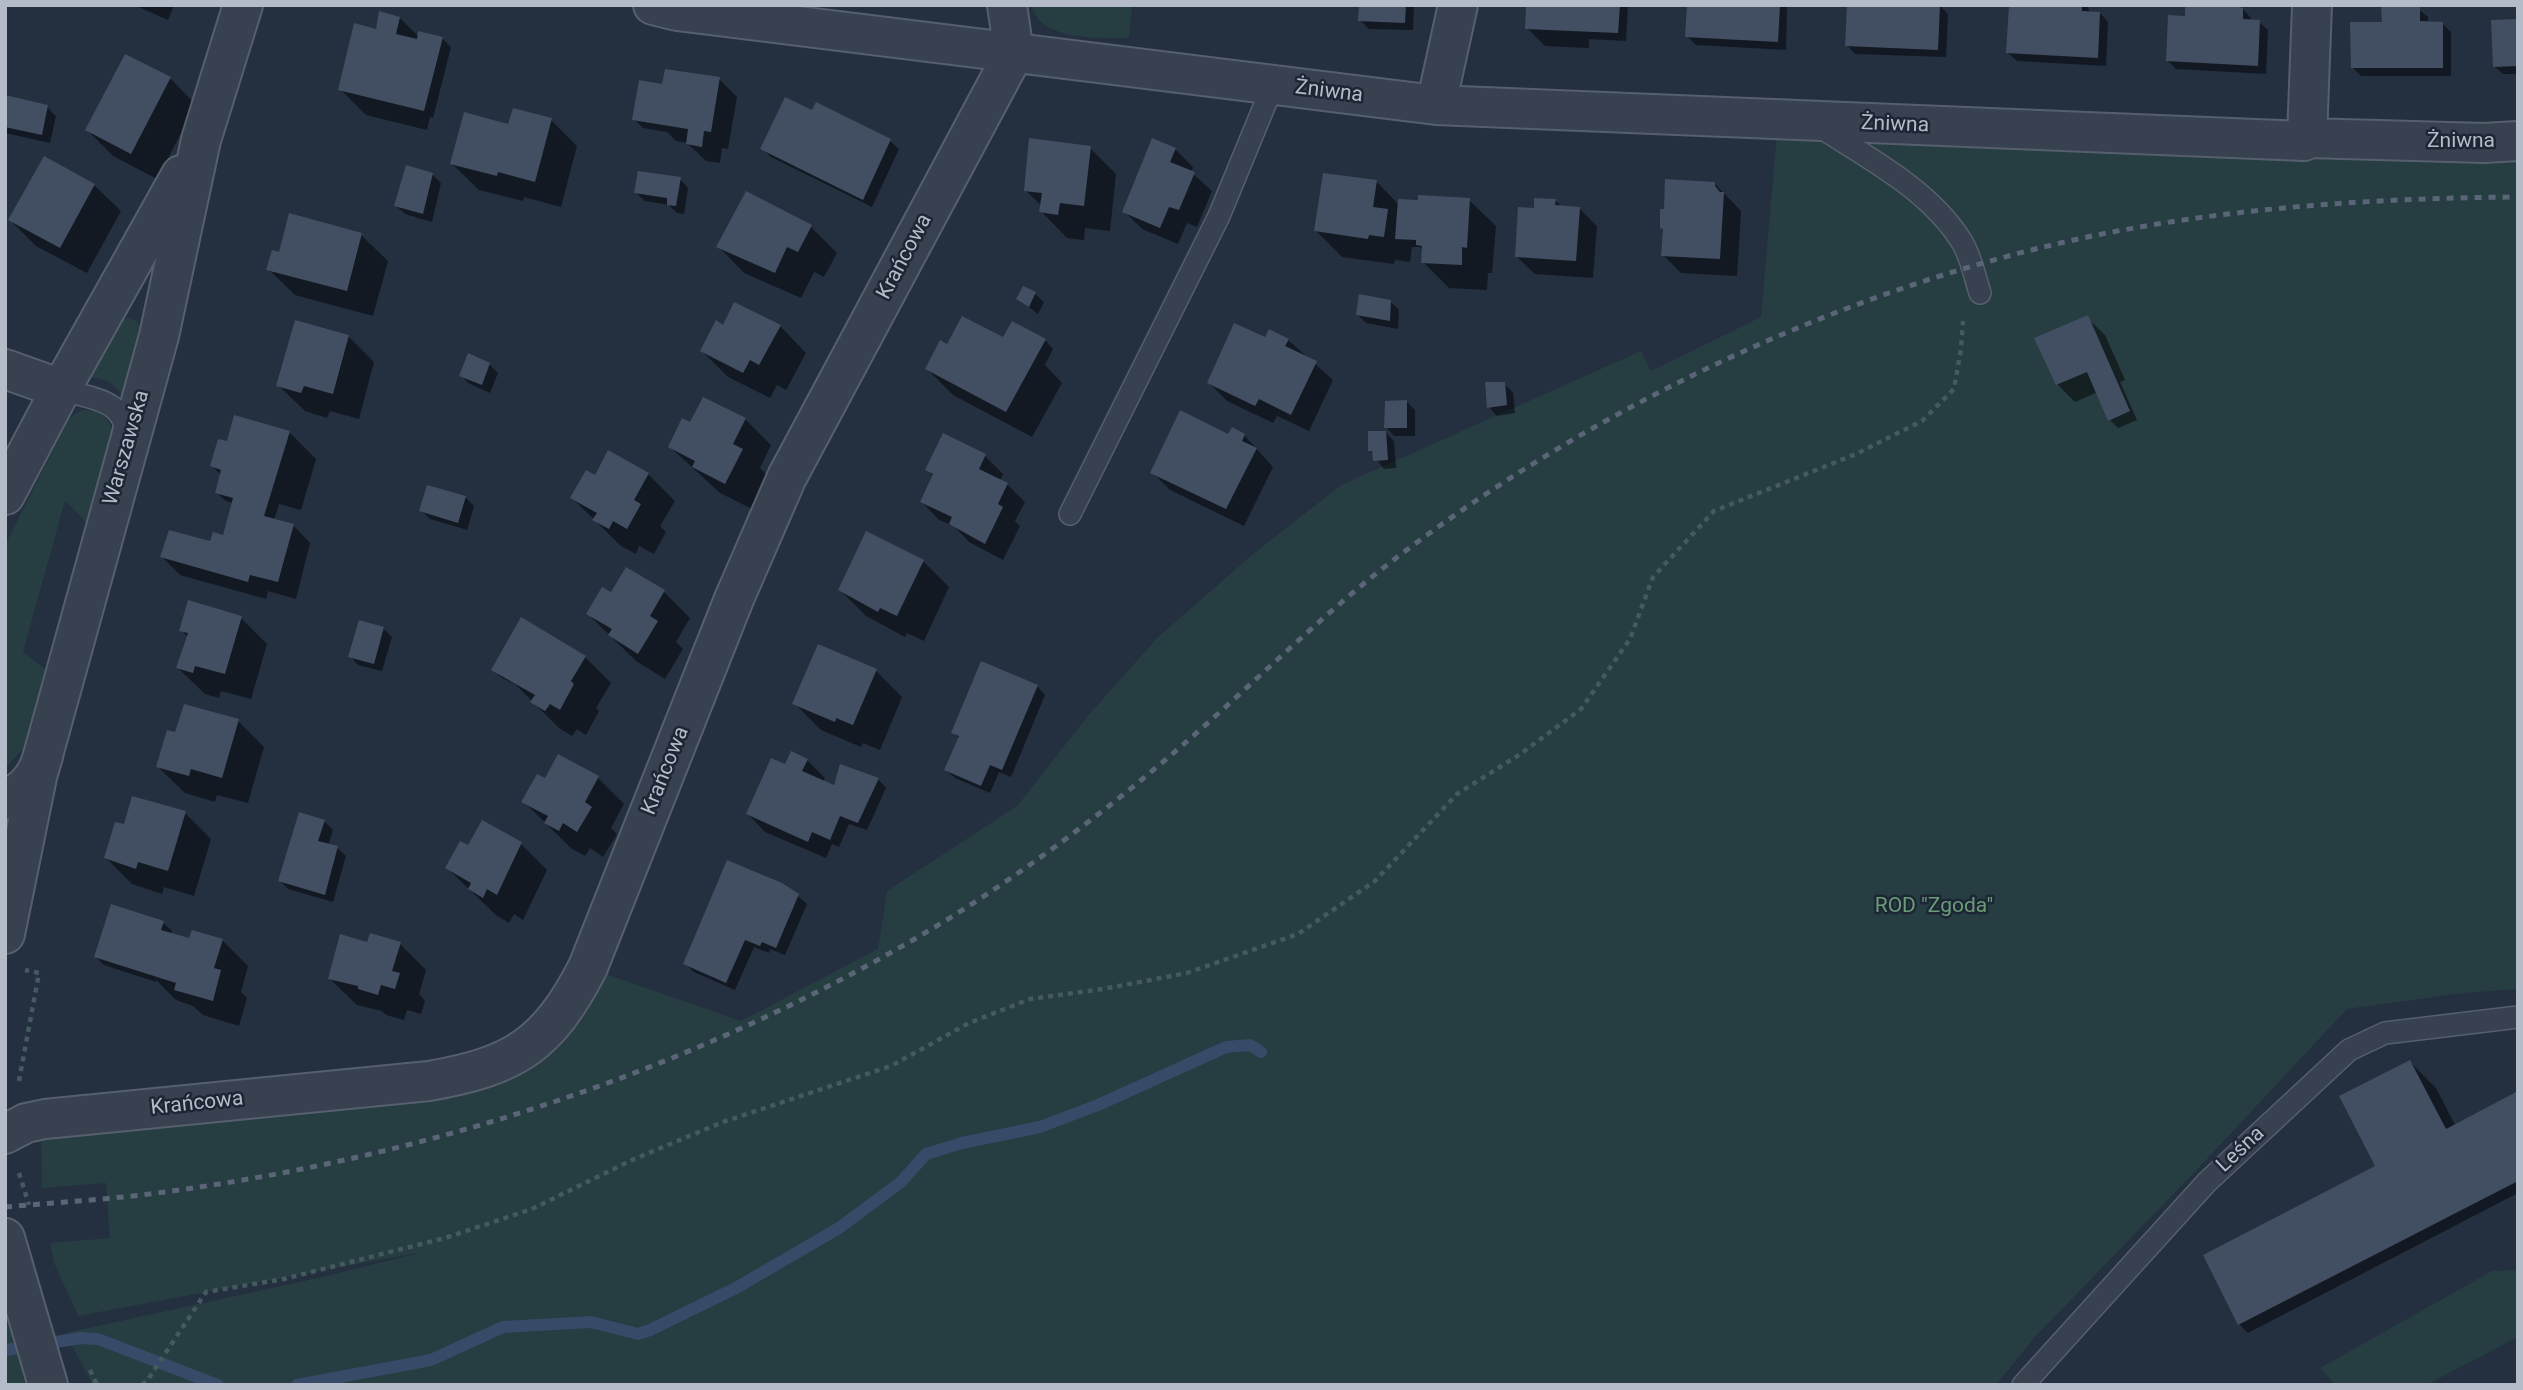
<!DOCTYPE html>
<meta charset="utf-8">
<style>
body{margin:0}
#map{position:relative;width:2523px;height:1390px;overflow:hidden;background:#242f40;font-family:Roboto,sans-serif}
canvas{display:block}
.frame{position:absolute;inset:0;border:7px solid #b4bcca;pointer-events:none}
</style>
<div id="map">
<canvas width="2523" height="1390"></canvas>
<div class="frame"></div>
</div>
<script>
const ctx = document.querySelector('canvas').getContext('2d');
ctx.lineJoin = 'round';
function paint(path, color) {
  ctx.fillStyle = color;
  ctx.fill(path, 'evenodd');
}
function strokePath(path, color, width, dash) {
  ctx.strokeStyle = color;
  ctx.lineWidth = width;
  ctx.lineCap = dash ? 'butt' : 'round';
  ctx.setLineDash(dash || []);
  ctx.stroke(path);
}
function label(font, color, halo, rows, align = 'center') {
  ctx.font = font + ' Roboto,sans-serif';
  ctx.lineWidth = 5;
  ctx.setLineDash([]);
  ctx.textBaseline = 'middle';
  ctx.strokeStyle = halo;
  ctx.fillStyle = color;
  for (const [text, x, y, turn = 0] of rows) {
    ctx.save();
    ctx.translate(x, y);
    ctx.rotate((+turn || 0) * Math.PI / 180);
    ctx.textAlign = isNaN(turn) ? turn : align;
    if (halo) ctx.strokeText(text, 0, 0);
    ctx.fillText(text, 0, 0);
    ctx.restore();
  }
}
const green = new Path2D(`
 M 1031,5 L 1132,5 L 1129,38 C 1100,38 1040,42 1031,5 Z
 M 1780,98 L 2298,122 L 2518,121 L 2518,989 L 2464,993 L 2347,1009 L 2193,1174 L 2034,1338 L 1996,1385 L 93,1385 L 65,1333 L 327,1276 L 422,1252 L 78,1316 L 54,1263 L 50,1243 L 110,1238 L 106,1183 L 42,1188 L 41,1139 L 433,1094 L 539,1059 L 582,1020 L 606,974 L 741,1021 L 878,949 L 887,891 L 1017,806 L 1087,717 L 1156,639 L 1252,555 L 1341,485 L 1641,351 L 1651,371 L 1761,317 Z
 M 127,318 L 137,321 L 141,327 L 124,398 C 115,385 107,378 91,378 L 116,325 L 121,320 Z
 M 82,410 C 100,409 113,421 114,438 L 90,526 L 65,501 L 23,652 L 51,673 L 27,745 L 5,768 L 5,545 L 69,418 Z
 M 2518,1270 L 2518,1337 L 2426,1385 L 2335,1385 L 2320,1368 L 2492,1271 Z
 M 5,1312 L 27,1385 L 5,1385 Z`);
const shadow = new Path2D(`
 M 134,5 L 174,5 L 168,20 Z
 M 1361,5 L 1414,5 L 1413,30 L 1369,29 L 1360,20 Z
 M 1528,5 L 1628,5 L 1626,41 L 1589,39 L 1589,48 L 1545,46 L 1527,28 Z
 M 1689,5 L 1787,5 L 1786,50 L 1696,45 L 1687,36 Z
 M 1939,5 L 1948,14 L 1946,57 L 1855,54 L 1847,45 Z
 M 2010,5 L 2087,5 L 2090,13 L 2100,13 L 2108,22 L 2106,66 L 2017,61 L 2008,53 Z
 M 2187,5 L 2239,5 L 2239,9 L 2243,9 L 2251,18 L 2251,21 L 2259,22 L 2268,30 L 2266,74 L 2176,69 L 2168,61 L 2187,18 Z
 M 2383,5 L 2417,5 L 2417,8 L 2428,17 L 2428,23 L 2442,23 L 2451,32 L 2451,76 L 2361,76 L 2352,67 L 2383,23 Z
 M 400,18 L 419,37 L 442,38 L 451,47 L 433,118 L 430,117 L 427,130 L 366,115 L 340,89 L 377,31 Z
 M 2518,20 L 2518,74 L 2503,74 L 2494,66 Z
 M 170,78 L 196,105 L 157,179 L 113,156 L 87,130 Z
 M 719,79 L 737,97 L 728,149 L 722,148 L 720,163 L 706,161 L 687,143 L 676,141 L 667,132 L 643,128 L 634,119 L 662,86 Z
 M 5,101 L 47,107 L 56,116 L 50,143 L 5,133 Z
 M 817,105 L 890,141 L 899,149 L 872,207 L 771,157 L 762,148 L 813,113 Z
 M 551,120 L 577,146 L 561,207 L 524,197 L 523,201 L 479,190 L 452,164 L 510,126 Z
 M 1090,148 L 1116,174 L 1110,231 L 1085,228 L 1084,240 L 1067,238 L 1041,211 L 1042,206 L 1025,190 Z
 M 1175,149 L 1193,167 L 1191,172 L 1212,191 L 1197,227 L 1187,223 L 1178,244 L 1142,229 L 1124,211 Z
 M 432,174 L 441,183 L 432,222 L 405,214 L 396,206 Z
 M 680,179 L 688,188 L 684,214 L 677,213 L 669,205 L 645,201 L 636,193 Z
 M 1376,181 L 1399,205 L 1469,200 L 1496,226 L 1492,273 L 1488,273 L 1487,290 L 1449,288 L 1423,262 L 1423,250 L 1420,247 L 1412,247 L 1410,262 L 1395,260 L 1394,264 L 1342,257 L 1316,231 Z
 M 1714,183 L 1741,211 L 1737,276 L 1681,273 L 1663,255 Z
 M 94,185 L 121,211 L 87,273 L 36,246 L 10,220 Z
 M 1555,200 L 1562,207 L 1579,208 L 1597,226 L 1593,278 L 1535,274 L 1517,257 L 1535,210 Z
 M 811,227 L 837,253 L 824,277 L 814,272 L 801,298 L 744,273 L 718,246 Z
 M 361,235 L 388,261 L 373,316 L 295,295 L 268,269 L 280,254 Z
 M 1035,294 L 1044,302 L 1038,314 L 1018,299 Z
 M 1390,301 L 1399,310 L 1398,329 L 1366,323 L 1357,314 Z
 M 2087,318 L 2105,335 L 2125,380 L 2120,382 L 2137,420 L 2118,428 L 2110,420 L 2098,392 L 2075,402 L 2057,384 Z
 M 780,326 L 806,353 L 786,390 L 777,385 L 770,398 L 728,377 L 702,351 L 723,327 Z
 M 348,336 L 374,362 L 359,419 L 330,411 L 327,418 L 305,411 L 278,385 Z
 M 1266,339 L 1288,340 L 1333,380 L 1309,431 L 1277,416 L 1273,423 L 1227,401 L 1209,383 Z
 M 1045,340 L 1053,349 L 1045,365 L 1062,383 L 1032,437 L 953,395 L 927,369 L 948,346 Z
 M 489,364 L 498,373 L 490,393 L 470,384 L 461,376 Z
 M 1504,384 L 1513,392 L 1515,413 L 1497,416 L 1489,407 Z
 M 1407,402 L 1415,410 L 1415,436 L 1394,436 L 1386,427 Z
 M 235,417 L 290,433 L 316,459 L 301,510 L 279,504 L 274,520 L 293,525 L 310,543 L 296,599 L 268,591 L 266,599 L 180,575 L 162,557 L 211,543 L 224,537 L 234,503 L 226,501 L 217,493 L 221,475 L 212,466 L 228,443 Z
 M 745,419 L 771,445 L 760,468 L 768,476 L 752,509 L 720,493 L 670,447 L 691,424 Z
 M 1386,433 L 1394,441 L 1396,468 L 1384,469 L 1370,450 Z
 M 1244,435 L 1273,467 L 1244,526 L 1170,490 L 1152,472 L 1229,436 Z
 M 609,452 L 648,474 L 675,501 L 660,526 L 666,532 L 654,554 L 639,546 L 636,554 L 621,546 L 572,498 L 595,477 Z
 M 985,456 L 1003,474 L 1000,480 L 1007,484 L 1025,502 L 1015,521 L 1020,526 L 1003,560 L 969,542 L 954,526 L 939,520 L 922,502 L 933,476 L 927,470 Z
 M 465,497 L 474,506 L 467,530 L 430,519 L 421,510 Z
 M 923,561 L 949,587 L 924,641 L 907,633 L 905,637 L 866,616 L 840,590 Z
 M 626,569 L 664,592 L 690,618 L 676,642 L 683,649 L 665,679 L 636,661 L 588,614 L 611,594 Z
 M 241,618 L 267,644 L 251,699 L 221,691 L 219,698 L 205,694 L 178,668 L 188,637 L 181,630 Z
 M 383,628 L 392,637 L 382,671 L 358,665 L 350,656 Z
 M 585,657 L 611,683 L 596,708 L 599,711 L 586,735 L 577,729 L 572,736 L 559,728 L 515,684 L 502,678 L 493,669 Z
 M 876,671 L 902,697 L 880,750 L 863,743 L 861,747 L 821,730 L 794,703 Z
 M 1037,686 L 1045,695 L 1011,777 L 999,772 L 990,793 L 955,778 L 946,770 L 960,739 L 953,732 Z
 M 238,721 L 264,747 L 248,803 L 217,795 L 215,802 L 185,793 L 158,767 L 177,734 Z
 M 807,760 L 825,778 L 823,782 L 833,786 L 841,766 L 878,779 L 886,788 L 867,830 L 849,824 L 839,847 L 832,844 L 826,858 L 765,832 L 748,814 L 786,766 Z
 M 598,778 L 624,804 L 611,828 L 617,834 L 603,857 L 590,848 L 585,856 L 572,849 L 523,801 L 545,780 Z
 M 185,813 L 211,839 L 194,896 L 164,887 L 162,894 L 132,884 L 106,858 L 125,826 Z
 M 324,821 L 333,830 L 328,845 L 337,848 L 346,856 L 333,902 L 288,889 L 280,881 Z
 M 521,844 L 547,870 L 523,920 L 514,914 L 509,923 L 496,915 L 447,868 L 469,848 Z
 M 798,896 L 807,904 L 785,955 L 770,949 L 769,953 L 754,947 L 735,990 L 694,972 L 685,963 Z
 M 163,923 L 172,931 L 171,935 L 190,941 L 222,940 L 248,966 L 241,992 L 247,998 L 239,1026 L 203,1015 L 193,1006 L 176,1000 L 156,980 L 156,982 L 104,965 L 96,957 Z
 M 368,944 L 400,944 L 426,970 L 419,994 L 425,1001 L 421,1014 L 407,1010 L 404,1020 L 386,1015 L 382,1011 L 357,1005 L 330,979 Z
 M 2410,1062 L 2436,1088 L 2455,1125 L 2518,1093 L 2518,1193 L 2248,1333 L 2239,1324 L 2377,1166 Z`);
const stream = new Path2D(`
 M 5,1350 L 81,1338 L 98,1339 L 218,1385
 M 297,1385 L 431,1360 L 503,1327 L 591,1322 L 638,1334 L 650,1330 L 736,1288 L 839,1228 L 901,1182 L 926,1154 L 962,1143 L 1040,1127 L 1098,1105 L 1226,1047 L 1250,1045 L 1261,1052`);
const building = new Path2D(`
 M 1359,5 L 1406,5 L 1405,23 L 1358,21 Z
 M 1526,5 L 1620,5 L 1618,33 L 1525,29 Z
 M 1687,5 L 1780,5 L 1778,42 L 1685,37 Z
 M 1847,5 L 1940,5 L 1938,50 L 1845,46 Z
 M 2009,5 L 2082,5 L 2082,11 L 2100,12 L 2098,58 L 2006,53 Z
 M 2185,5 L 2230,5 L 2243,8 L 2243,19 L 2260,20 L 2258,66 L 2166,61 L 2168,15 L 2185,16 Z
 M 2381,5 L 2420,7 L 2420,21 L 2443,22 L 2443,68 L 2351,68 L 2350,22 L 2382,22 Z
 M 379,11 L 400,17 L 396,34 L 417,39 L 418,31 L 443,37 L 424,111 L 338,90 L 354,23 L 376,29 Z
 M 2518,19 L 2518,66 L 2493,67 L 2491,20 Z
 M 125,54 L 171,77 L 131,154 L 85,130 Z
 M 665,69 L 720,77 L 711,132 L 704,131 L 702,147 L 686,144 L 688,129 L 632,120 L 639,80 L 662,84 Z
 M 5,95 L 48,105 L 42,135 L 5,127 Z
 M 785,97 L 812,110 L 816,102 L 891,139 L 863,200 L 760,149 Z
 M 513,108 L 552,118 L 535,182 L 498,172 L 497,176 L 450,164 L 464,112 L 508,124 Z
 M 1029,138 L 1091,146 L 1084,206 L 1060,203 L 1058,215 L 1039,212 L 1042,193 L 1024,191 Z
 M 1152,138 L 1176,148 L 1170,162 L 1195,172 L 1179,210 L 1169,207 L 1160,228 L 1122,212 Z
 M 44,156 L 95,184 L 60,248 L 8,220 Z
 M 406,165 L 433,173 L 423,214 L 394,206 Z
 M 638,171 L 681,177 L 676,206 L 667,205 L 667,198 L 634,193 Z
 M 1323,173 L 1377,180 L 1373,207 L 1388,209 L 1384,237 L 1369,235 L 1368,239 L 1314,231 Z
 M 1665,179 L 1715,182 L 1715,186 L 1720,192 L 1724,192 L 1720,259 L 1661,256 L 1663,229 L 1660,228 L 1660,209 L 1664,209 Z
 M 746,191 L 812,225 L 798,252 L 787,247 L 775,273 L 716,247 Z
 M 1418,195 L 1470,198 L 1467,248 L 1462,247 L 1462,265 L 1421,263 L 1422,246 L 1416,245 L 1416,240 L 1395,239 L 1398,199 L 1418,200 Z
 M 1534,198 L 1556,199 L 1555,205 L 1580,207 L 1576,261 L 1515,257 L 1518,207 L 1534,208 Z
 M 289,213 L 362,233 L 347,291 L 266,270 L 272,250 L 279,252 Z
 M 1023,286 L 1036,292 L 1029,307 L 1016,299 Z
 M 1359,294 L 1391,300 L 1390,321 L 1356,315 Z
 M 734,302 L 781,325 L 759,365 L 750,360 L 743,373 L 700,351 L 716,320 L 723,325 Z
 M 2088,315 L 2130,411 L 2108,421 L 2087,372 L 2056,385 L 2034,338 Z
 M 962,316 L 1003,337 L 1012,321 L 1046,339 L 1006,412 L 925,369 L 940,340 L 947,344 Z
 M 295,320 L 349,335 L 333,394 L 304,386 L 301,393 L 276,386 Z
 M 1234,323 L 1265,337 L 1269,329 L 1289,339 L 1285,346 L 1317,361 L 1291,415 L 1259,399 L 1255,406 L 1207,383 Z
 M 468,353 L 490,363 L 482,385 L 459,376 Z
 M 1485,382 L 1505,382 L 1507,405 L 1487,408 Z
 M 703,397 L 746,418 L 733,444 L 743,449 L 725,484 L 692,467 L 695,461 L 668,447 L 682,418 L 690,422 Z
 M 1407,400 L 1407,428 L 1384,428 L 1385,401 Z
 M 1180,410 L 1228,434 L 1232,427 L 1245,434 L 1242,441 L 1257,448 L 1226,509 L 1150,473 Z
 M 234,415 L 290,431 L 264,516 L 294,524 L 278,582 L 250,575 L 248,582 L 160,557 L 169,530 L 210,541 L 213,532 L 223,535 L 233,498 L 215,493 L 221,470 L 210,466 L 218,439 L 227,441 Z
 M 1368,431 L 1386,431 L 1388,460 L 1373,461 L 1372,451 L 1368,451 Z
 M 943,433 L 986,454 L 979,469 L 1008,483 L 998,504 L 1003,507 L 985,544 L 949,524 L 952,517 L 920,502 L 933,474 L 925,470 Z
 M 608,450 L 649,473 L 634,500 L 641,504 L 627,529 L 613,521 L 609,529 L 592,520 L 597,513 L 570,498 L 586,470 L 595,475 Z
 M 427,485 L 466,496 L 458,523 L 419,511 Z
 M 866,531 L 924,560 L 897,616 L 880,608 L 878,612 L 838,590 Z
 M 626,567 L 665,590 L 650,616 L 658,621 L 638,654 L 608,635 L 612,629 L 586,614 L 602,587 L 611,592 Z
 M 188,600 L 242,616 L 225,674 L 195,666 L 193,673 L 176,668 L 188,633 L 179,631 Z
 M 521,617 L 586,656 L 571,681 L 574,684 L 560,710 L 550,704 L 545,711 L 530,702 L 535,695 L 491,670 Z
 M 359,620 L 384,627 L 374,664 L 348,657 Z
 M 818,644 L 877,669 L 853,725 L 836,718 L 835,722 L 792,704 Z
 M 981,661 L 1038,685 L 1002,770 L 990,765 L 981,786 L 944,770 L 959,736 L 951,733 Z
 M 184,704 L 239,719 L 222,778 L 191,769 L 189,776 L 156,767 L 167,730 L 175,732 Z
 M 791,751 L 808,759 L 802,771 L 834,785 L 840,764 L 879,778 L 858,823 L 840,816 L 830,840 L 812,832 L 808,842 L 746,814 L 771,758 L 785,764 Z
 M 558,754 L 599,776 L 585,802 L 592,807 L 577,832 L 563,823 L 559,831 L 544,823 L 548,816 L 521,802 L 537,774 L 545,778 Z
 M 132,796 L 186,811 L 168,871 L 138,862 L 136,869 L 104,858 L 115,822 L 124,824 Z
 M 299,812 L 325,820 L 318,841 L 338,846 L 325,895 L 278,881 Z
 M 482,820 L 522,842 L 497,895 L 487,889 L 483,898 L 468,889 L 471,883 L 445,868 L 460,841 L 468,845 Z
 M 727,860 L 782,883 L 799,894 L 776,948 L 762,942 L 760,946 L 745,940 L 726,983 L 683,964 Z
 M 111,904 L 164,921 L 161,930 L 189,938 L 192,930 L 223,939 L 214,968 L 221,970 L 213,1001 L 174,990 L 176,983 L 94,957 Z
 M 370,933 L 401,942 L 392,971 L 400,973 L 395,989 L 381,985 L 378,995 L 358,989 L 358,986 L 328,979 L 340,934 L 367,942 Z
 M 2410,1060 L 2446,1129 L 2518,1091 L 2518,1181 L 2238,1325 L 2203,1255 L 2375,1166 L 2339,1096 Z`);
const path = new Path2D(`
 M 19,1081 L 39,973 L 25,970
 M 19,1173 L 29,1205
 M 90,1370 L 97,1385
 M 142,1385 L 147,1381 L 206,1292 L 284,1279 L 445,1238 L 532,1209 L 632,1160 L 723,1122 L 891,1066 L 969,1023 L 1030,999 L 1103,989 L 1187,973 L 1298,934 L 1375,881 L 1457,794 L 1519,755 L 1581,709 L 1630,639 L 1653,577 L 1714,511 L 1856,454 L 1922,421 L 1954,389 L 1961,349 L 1963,321`);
const service = new Path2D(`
 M 1817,125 C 1869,159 1929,189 1962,242 C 1971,257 1975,277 1980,293
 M 61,389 C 89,399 124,398 127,435
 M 1070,514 L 1219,216 L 1273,85
 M 2023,1385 L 2207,1182 L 2349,1050 L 2385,1033 L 2518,1017`);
const minor = new Path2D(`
 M 653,5 L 677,11 L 1436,105 L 2304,141 L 2307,138 L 2484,143 L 2518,141
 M 1436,105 L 1458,5
 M 2307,138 L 2312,5
 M 5,369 L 61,389
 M 5,800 C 25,791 37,777 43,756
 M 5,1134 L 26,1123 L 45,1119 L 429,1081 C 515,1066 548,1045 588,967 L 734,599 L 787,477 L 1014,53 L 1007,5`);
const tertiary = new Path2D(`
 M 5,495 L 61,389 L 181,175
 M 5,934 L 37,777 L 159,336 L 201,140 L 243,5
 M 5,1238 L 48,1385`);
const rail = new Path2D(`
 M 5,1207 C 61,1202 117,1199 172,1191 C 440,1154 697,1068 930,930 C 1015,879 1103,814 1178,749 C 1248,689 1314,622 1387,565 C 1591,407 1849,285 2102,234 C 2238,207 2379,198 2518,197`);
const streetNames = [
 ["Żniwna",1329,92,7],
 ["Żniwna",1895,125,2],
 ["Żniwna",2461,142],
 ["Krańcowa",905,257,-62],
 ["Warszawska",127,448,-74],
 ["Krańcowa",666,771,-68],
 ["Krańcowa",197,1104,-6],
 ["Leśna",2241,1150,-43]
];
const parkNames = [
 ["ROD \"Zgoda\"",1934,907]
];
paint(green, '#263d41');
paint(shadow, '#0007');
strokePath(stream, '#374a68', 12);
paint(building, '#424f62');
strokePath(service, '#565f6d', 24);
strokePath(minor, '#565f6d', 42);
strokePath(tertiary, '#565f6d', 42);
strokePath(path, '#445a5e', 4.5, [5, 5]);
strokePath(service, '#384150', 21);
strokePath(minor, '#384150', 38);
strokePath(tertiary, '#384150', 38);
strokePath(rail, '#5a6577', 5, [7, 7]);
label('21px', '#b4bcca', '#1d2635', streetNames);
label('21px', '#6a9c76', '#1d2635', parkNames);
</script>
